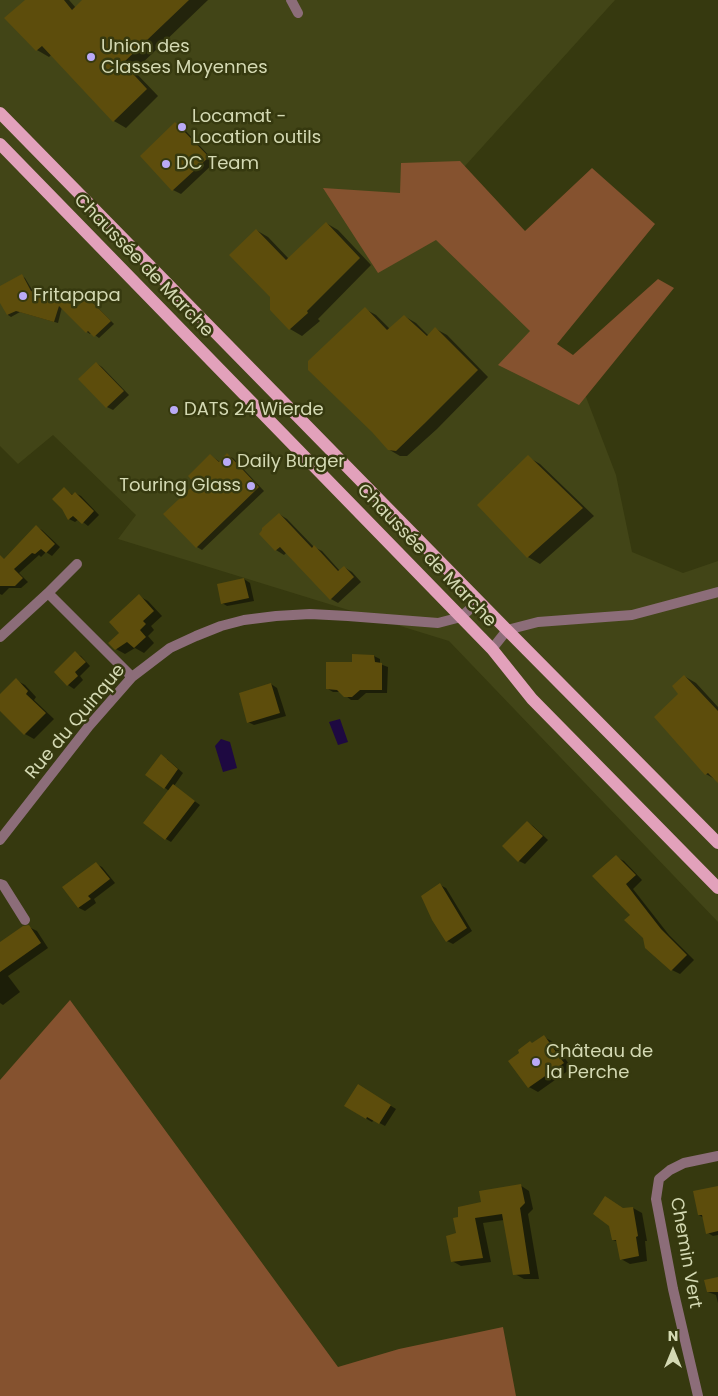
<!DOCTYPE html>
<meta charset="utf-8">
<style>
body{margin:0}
#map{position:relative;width:718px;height:1396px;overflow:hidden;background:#36390f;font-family:Poppins,sans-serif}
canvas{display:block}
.north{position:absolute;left:648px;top:1326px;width:50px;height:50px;-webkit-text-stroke:4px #36390f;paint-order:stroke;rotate:0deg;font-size:14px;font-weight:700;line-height:20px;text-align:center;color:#d4d9b3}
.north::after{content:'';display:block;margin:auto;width:18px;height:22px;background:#d4d9b3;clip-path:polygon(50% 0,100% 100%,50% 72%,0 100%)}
</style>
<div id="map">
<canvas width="718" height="1396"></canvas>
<div class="north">N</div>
</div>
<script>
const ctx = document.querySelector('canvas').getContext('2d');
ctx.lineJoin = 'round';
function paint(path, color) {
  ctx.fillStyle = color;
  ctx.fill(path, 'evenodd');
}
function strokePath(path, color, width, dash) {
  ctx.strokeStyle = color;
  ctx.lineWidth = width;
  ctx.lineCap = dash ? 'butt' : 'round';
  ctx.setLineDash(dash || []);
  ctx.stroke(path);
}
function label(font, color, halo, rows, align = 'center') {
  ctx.font = font + ' Poppins,sans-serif';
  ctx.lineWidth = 5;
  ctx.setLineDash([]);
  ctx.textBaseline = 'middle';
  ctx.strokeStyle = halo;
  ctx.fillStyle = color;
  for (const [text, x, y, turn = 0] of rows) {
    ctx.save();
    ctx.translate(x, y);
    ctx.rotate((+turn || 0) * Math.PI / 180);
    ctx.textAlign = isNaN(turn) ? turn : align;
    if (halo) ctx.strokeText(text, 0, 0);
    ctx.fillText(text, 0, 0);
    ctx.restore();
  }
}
const built = new Path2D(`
 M 0,0 L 615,0 L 465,166 L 431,201 L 530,331 L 586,397 L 616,475 L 632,552 L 683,573 L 718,561 L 718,922 L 449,641 L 118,539 L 136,515 L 53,435 L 18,464 L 0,446 Z`);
const green = new Path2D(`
 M 460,161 L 525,231 L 592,168 L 655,224 L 557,344 L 573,355 L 658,279 L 674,288 L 579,405 L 498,365 L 530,331 L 436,240 L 378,273 L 323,188 L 400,193 L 401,163 Z
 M 70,1000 L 338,1367 L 399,1349 L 503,1327 L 516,1396 L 0,1396 L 0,1080 Z`);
const water = new Path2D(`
 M 340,719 L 348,742 L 338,745 L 329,722 Z
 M 221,739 L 230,742 L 237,768 L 223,772 L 215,746 Z`);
const shadow = new Path2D(`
 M 27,0 L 69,0 L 76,8 L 84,0 L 208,0 L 134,71 L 158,96 L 126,128 L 114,121 L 52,54 L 49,57 L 37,50 Z
 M 175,124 L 183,128 L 215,162 L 181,194 L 173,190 Z
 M 326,223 L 338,230 L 371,265 L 318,319 L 320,321 L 302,336 L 290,329 L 272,310 L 272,296 L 256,230 L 268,237 L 289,259 Z
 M 22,276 L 25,278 L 34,293 L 79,307 L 91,301 L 114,324 L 99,338 L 92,333 L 90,334 L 87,332 L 62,307 L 58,323 L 20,312 L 11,317 L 8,315 L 0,300 L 0,288 Z
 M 365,309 L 376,315 L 390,329 L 404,316 L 416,323 L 429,336 L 436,329 L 447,335 L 488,377 L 437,429 L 407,456 L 400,456 L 388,449 Z
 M 96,363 L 102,367 L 129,395 L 113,410 L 107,407 Z
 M 210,455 L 220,462 L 227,455 L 233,458 L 264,491 L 202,550 L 197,547 L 197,484 Z
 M 528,457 L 540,464 L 594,516 L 540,564 L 528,557 L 478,505 Z
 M 64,489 L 73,495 L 75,493 L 81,496 L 99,515 L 88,526 L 79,519 L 75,522 L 69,519 Z
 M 279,514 L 287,519 L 314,547 L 322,551 L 340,571 L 344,567 L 352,572 L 361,582 L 338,603 L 331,599 L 287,552 L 284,555 L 276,550 Z
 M 36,527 L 42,530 L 60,547 L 52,556 L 46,552 L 41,557 L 39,555 L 19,573 L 28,582 L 21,588 L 9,588 L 2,595 L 0,594 L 0,565 Z
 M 244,579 L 250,583 L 254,601 L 227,606 L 222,603 Z
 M 139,596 L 148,601 L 162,616 L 151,626 L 154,630 L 148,636 L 154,643 L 144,653 L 135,648 L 125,654 L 116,649 L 120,633 Z
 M 75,653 L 81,656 L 90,666 L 80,676 L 83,680 L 74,689 L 68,685 L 55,672 Z
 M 374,656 L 380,659 L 380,664 L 388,667 L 387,693 L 366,693 L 358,700 L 351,700 L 341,692 L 333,692 L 328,689 L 353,663 Z
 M 684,676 L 696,683 L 718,707 L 718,781 L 706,774 L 679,694 Z
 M 16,680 L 25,685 L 36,697 L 34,700 L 54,719 L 34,739 L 25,734 L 0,710 L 0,696 Z
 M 271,684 L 277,688 L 286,716 L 254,725 L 248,722 Z
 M 167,759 L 183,773 L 174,786 L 200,805 L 171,842 L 166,839 L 169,791 L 147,774 Z
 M 527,822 L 533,826 L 548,840 L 525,864 L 519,861 Z
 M 616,857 L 624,861 L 642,880 L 633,889 L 669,935 L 694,960 L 680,974 L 672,970 L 644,937 L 631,915 Z
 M 96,864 L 102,867 L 115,883 L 94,899 L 96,903 L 85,911 L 79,908 L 63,887 Z
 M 440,885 L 446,888 L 472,931 L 453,944 L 447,941 Z
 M 29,927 L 37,931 L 48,948 L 8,976 L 20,992 L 3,1005 L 0,1003 L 0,944 Z
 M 544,1037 L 553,1042 L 572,1068 L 538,1092 L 529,1087 L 533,1044 Z
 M 358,1086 L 396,1109 L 385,1126 L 374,1120 L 372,1122 L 345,1106 Z
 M 520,1185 L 529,1191 L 533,1209 L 528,1214 L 539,1279 L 524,1279 L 515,1274 L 504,1220 L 483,1223 L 491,1262 L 461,1266 L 452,1261 L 457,1234 L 483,1203 Z
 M 718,1188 L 718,1235 L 713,1236 L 708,1233 L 704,1218 L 699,1215 Z
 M 633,1208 L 642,1213 L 647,1241 L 645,1241 L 647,1261 L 630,1264 L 621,1259 L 618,1242 L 613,1240 L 624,1209 Z
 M 718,1278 L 718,1303 L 716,1295 L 708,1292 Z`);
const building = new Path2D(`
 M 25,0 L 64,0 L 72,10 L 82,0 L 189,0 L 123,63 L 147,89 L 113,122 L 42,46 L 36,51 L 4,18 Z
 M 175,122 L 209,157 L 172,191 L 140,156 Z
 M 326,222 L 360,258 L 307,311 L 308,313 L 289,330 L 270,310 L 270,297 L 229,255 L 256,229 L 286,260 Z
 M 22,274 L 31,291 L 78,306 L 87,297 L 111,321 L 94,337 L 88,331 L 86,333 L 59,306 L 54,322 L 16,311 L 7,315 L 0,303 L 0,286 Z
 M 365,307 L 387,330 L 404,315 L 427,336 L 435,327 L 478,370 L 425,423 L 396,451 L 388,450 L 372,432 L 308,370 L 308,361 Z
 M 96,362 L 124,391 L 106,408 L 78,379 Z
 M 227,453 L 259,487 L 196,548 L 163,514 L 195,484 L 188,476 L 210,454 L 219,462 Z
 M 528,455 L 583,508 L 527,558 L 477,505 Z
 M 64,487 L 72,495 L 75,492 L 94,511 L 82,524 L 73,516 L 68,520 L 62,509 L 52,499 Z
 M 279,513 L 312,548 L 314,545 L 338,571 L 344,566 L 354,577 L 330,600 L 280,547 L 275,551 L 259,534 L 262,530 L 262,528 Z
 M 36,525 L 55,544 L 46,553 L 41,549 L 35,554 L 32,553 L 14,569 L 23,578 L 15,586 L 0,586 L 0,555 L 4,559 Z
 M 244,578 L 249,598 L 221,604 L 217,584 Z
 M 139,594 L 154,611 L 143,621 L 146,624 L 140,630 L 146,637 L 134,648 L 127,642 L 115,650 L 108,643 L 119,633 L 109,622 Z
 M 75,651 L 86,662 L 75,672 L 78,676 L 67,686 L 54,672 Z
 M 352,654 L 374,655 L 375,662 L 382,663 L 382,690 L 360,690 L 352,697 L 344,697 L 337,690 L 326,689 L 326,662 L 352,662 Z
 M 684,675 L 718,711 L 718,783 L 708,773 L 705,775 L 654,717 L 678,694 L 672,686 Z
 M 16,678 L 28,691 L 26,694 L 46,713 L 24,735 L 0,711 L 0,694 Z
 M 271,683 L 280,713 L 247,723 L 239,693 Z
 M 161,754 L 178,769 L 164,789 L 145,775 Z
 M 173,784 L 195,801 L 165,840 L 143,823 Z
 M 527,821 L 543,836 L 518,862 L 502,846 Z
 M 616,855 L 636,875 L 626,884 L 661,929 L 687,955 L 671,971 L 645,948 L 643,938 L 624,920 L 630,915 L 592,876 Z
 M 96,862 L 110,879 L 88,896 L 91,899 L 78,908 L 62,887 Z
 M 440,883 L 467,928 L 446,942 L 432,920 L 421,896 Z
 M 29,925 L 41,943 L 0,972 L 0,942 L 23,926 Z
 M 544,1035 L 564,1063 L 528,1088 L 508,1061 L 519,1053 L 518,1050 L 530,1041 L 532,1043 Z
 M 358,1084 L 391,1105 L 379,1124 L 367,1117 L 366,1119 L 344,1106 Z
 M 521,1184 L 525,1203 L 520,1208 L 530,1274 L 513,1275 L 502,1214 L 475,1218 L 483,1258 L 451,1262 L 446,1236 L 456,1233 L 453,1218 L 458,1217 L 458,1207 L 481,1202 L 479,1191 Z
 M 718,1186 L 718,1231 L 706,1234 L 702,1215 L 698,1215 L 693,1191 Z
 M 605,1196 L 623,1208 L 633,1207 L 638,1236 L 636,1237 L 639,1256 L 620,1260 L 616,1240 L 612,1240 L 609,1226 L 593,1214 Z
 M 718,1277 L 718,1292 L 707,1292 L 704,1280 Z`);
const lane = new Path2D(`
 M 291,0 L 298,13`);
const street = new Path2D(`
 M 48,593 L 132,677
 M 0,637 L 48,593 L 77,564
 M 492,649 L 507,630 L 538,622 L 632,615 L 718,592
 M 0,840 L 89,726 L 132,677 L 170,648 L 196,636 L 221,626 L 244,620 L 276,616 L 310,614 L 348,616 L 438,623 L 461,617 L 479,601
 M 0,884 L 3,885 L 25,920
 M 698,1396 L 673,1289 L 656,1199 L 659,1179 L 670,1170 L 684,1163 L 718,1156`);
const primary = new Path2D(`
 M 0,113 L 507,630 L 718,843
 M 0,144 L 492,649 L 532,699 L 718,888`);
const markers = [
 [91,57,5,"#baaaf6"],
 [182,127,5,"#baaaf6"],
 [166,164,5,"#baaaf6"],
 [23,296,5,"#baaaf6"],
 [174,410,5,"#baaaf6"],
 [227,462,5,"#baaaf6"],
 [251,486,5,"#baaaf6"],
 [536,1062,5,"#baaaf6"]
];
const poiNames = [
 ["Union des",101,47],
 ["Classes Moyennes",101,68],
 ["Locamat -",192,117],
 ["Location outils",192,138],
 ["DC Team",176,164],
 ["Fritapapa",33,296],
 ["DATS 24 Wierde",184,410],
 ["Daily Burger",237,462],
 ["Touring Glass",241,486,"right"],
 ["Château de",546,1052],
 ["la Perche",546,1073]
];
const streetNames = [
 ["Chaussée de Marche",143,266,46],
 ["Chaussée de Marche",426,556,46],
 ["Rue du Quinque",76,722,-50],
 ["Chemin Vert",685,1253,80]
];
paint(built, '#424517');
paint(green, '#85522f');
paint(water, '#1e0941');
paint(shadow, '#0007');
paint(building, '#5d4d0c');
strokePath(lane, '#8c6d79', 10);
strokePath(street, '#8c6d79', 10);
strokePath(primary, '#e2a1bb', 12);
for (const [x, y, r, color] of markers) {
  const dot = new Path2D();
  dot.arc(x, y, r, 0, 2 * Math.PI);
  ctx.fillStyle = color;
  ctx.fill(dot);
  strokePath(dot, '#36390f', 2);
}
label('18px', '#d4d9b3', '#36390f', poiNames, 'left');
label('18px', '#d4d9b3', '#36390f', streetNames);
</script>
